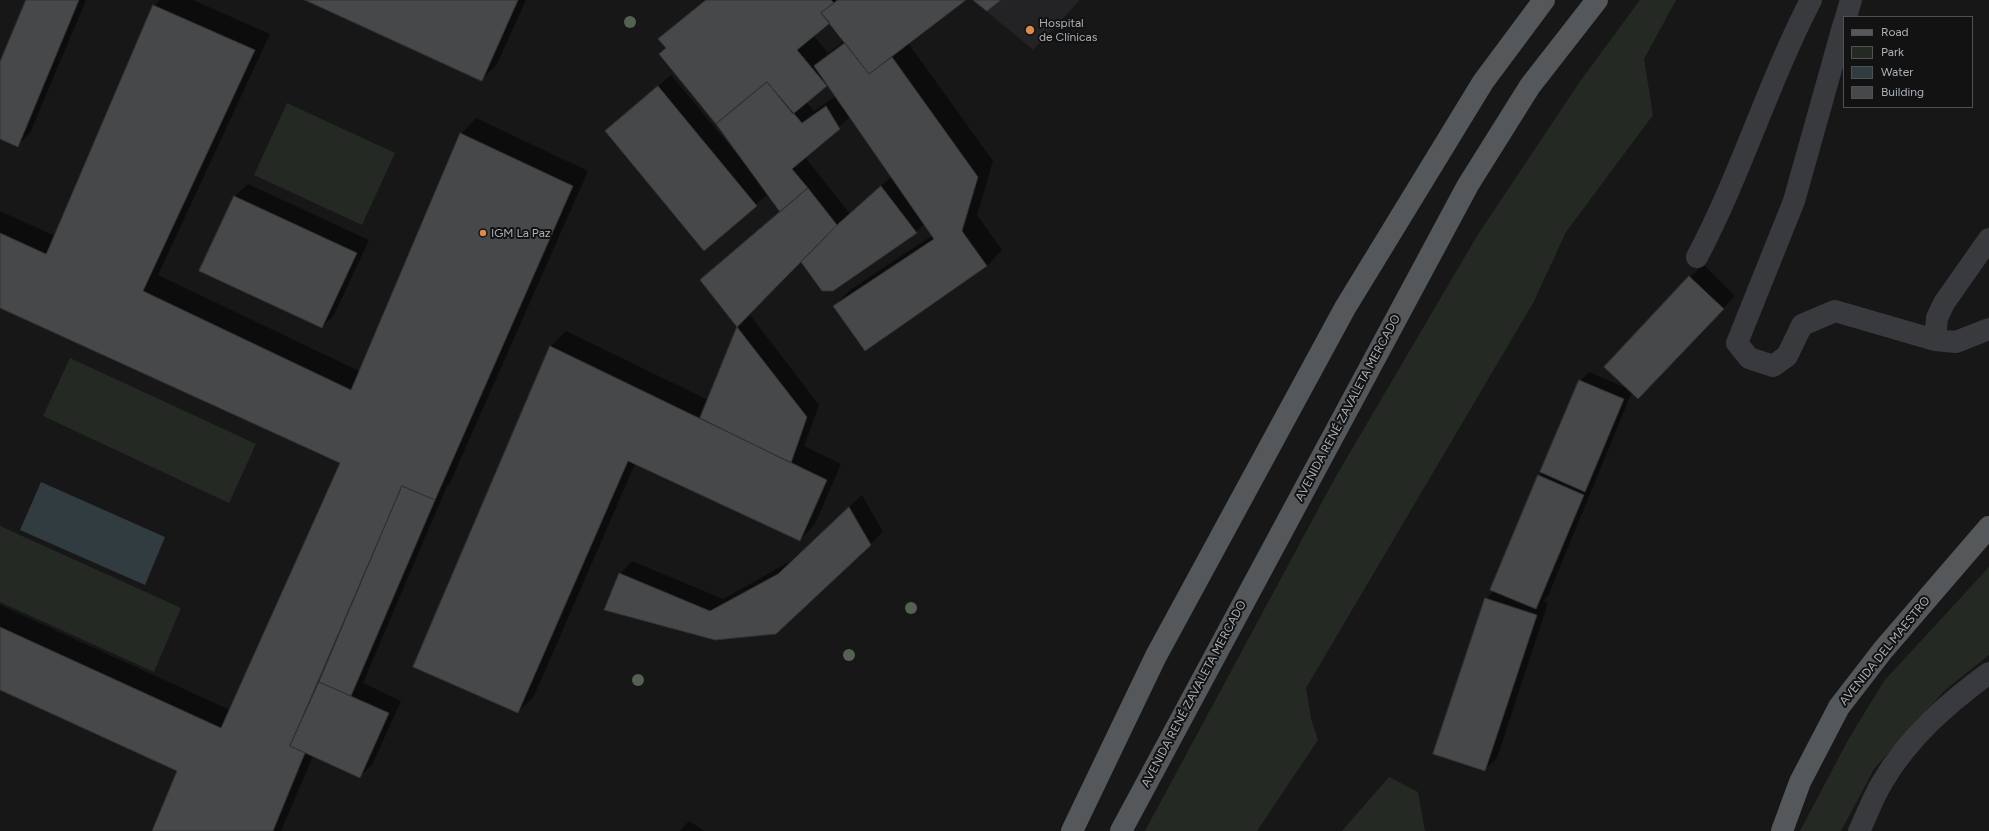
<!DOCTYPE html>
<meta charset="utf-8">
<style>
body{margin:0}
#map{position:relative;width:1989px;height:831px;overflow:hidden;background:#171718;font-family:Figtree,sans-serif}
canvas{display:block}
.legend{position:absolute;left:1843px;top:16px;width:130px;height:92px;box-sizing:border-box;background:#121213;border:1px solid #4f5254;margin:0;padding:5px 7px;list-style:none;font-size:12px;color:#aab1b6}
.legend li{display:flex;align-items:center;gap:8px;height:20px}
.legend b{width:20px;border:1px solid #4f5254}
</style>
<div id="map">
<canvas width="1989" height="831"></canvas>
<ul class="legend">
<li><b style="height:5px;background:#54585b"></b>Road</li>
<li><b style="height:11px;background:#242a23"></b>Park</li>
<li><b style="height:11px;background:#313c40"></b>Water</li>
<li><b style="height:11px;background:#46484a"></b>Building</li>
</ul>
</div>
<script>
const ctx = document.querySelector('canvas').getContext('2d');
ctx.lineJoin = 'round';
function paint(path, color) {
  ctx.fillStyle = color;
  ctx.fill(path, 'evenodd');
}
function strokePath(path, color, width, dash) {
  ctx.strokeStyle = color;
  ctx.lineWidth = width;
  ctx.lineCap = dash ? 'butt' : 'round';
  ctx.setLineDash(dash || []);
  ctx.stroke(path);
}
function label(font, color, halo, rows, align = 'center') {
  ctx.font = font + ' Figtree,sans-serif';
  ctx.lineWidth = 4;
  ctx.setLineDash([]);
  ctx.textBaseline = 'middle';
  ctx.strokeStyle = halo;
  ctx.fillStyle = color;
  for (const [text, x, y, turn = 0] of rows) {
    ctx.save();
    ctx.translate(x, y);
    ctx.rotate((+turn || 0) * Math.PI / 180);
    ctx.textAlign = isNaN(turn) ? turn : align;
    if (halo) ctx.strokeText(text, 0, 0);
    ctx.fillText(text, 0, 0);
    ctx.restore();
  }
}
const built = new Path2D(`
 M 973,0 L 1080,0 L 1033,50 Z`);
const green = new Path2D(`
 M 1640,0 L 1676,0 L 1644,59 L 1653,115 L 1566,232 L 1533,303 L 1306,688 L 1311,719 L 1318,740 L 1257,831 L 1145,831 L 1335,478 L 1477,236 L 1581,80 Z
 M 287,103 L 395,153 L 362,225 L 254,175 Z
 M 70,358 L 256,444 L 229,503 L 43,416 Z
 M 0,526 L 181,608 L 154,672 L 0,602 Z
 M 1989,567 L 1989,655 L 1945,690 L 1874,769 L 1841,831 L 1800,831 L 1848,740 L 1884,681 Z
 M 1389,777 L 1418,792 L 1425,831 L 1342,831 Z`);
const water = new Path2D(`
 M 41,482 L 165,537 L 145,585 L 20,530 Z`);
const shadow = new Path2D(`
 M 27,0 L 86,0 L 30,133 L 17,146 L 0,138 L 0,65 Z
 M 160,0 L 193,0 L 270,34 L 158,275 L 359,371 L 461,134 L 476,118 L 588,171 L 450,483 L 447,486 L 363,683 L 401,701 L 372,765 L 359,777 L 313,756 L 281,831 L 153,831 L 178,770 L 0,689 L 0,605 L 230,710 L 342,463 L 0,307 L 0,211 L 55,236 L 154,6 Z
 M 308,0 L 526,0 L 497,64 L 481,80 Z
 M 704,0 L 965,0 L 908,43 L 993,161 L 977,215 L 1002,250 L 987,266 L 865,349 L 835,306 L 850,290 L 933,235 L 924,224 L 916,232 L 822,290 L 801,260 L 702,280 L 781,211 L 768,194 L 704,249 L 606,131 L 671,75 L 736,153 L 737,152 L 660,39 ZM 830,22 L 844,41 L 828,53 L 813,35 ZM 828,84 L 836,96 L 814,111 L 806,102 ZM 850,117 L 892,176 L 850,214 L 805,157 Z
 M 248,184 L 369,240 L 334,315 L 322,327 L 201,271 L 235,196 Z
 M 1703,264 L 1735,296 L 1650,385 L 1632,392 L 1548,596 L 1543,601 L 1548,603 L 1497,758 L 1484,770 L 1486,599 L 1494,591 L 1539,476 L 1543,472 L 1580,381 L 1589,372 L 1629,389 L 1605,367 Z
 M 750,315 L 819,405 L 804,446 L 841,464 L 815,524 L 800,540 L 635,464 L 534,696 L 518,712 L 550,347 L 566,331 L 708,400 L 738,328 Z
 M 862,495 L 883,532 L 776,633 L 715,639 L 620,574 L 632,561 L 723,599 L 791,561 Z
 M 689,821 L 705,831 L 679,831 Z`);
const building = new Path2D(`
 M 26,0 L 79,0 L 18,147 L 0,139 L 0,62 Z
 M 305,0 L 518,0 L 482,81 Z
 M 706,0 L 831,0 L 834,3 L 821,13 L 830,23 L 797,50 L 827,86 L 793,114 L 767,82 L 716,124 L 659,54 L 666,48 L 658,39 Z
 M 838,0 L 966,0 L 869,74 L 821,13 Z
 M 973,0 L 1001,0 L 987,11 Z
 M 153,5 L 255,50 L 143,291 L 351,390 L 460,133 L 573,186 L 435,500 L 402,486 L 290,746 L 305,753 L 273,831 L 152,831 L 177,771 L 0,690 L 0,627 L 221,728 L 340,463 L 0,308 L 0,233 L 46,254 Z
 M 845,43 L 869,74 L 892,57 L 978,177 L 962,231 L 987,266 L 865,351 L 833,306 L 934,239 L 814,66 Z
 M 767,82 L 802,123 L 826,106 L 840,129 L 792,169 L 808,188 L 780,212 L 716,124 Z
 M 658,86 L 757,206 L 704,251 L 605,131 Z
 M 881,186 L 917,233 L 833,291 L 822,291 L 801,262 L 837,225 Z
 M 808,188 L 837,225 L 737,327 L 700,280 Z
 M 234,196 L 357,253 L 322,328 L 199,271 Z
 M 1689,276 L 1724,309 L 1638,399 L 1604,367 Z
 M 737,327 L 807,417 L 791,463 L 700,418 Z
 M 550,346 L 827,480 L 800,541 L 628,461 L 518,713 L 413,667 Z
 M 1579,380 L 1624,399 L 1585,492 L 1540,472 Z
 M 1538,475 L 1584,495 L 1536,609 L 1490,590 Z
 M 402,486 L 435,500 L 351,696 L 319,682 Z
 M 849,507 L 871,545 L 776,634 L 715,640 L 604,610 L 619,573 L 710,611 L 778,574 Z
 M 1485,598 L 1537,615 L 1485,771 L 1433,754 Z
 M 319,682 L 389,713 L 360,778 L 290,746 Z`);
const minor = new Path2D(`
 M 1846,17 L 1851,0
 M 1844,23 L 1794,201 L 1737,343 L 1749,358 L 1773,366 L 1787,356 L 1802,325 L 1835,311 L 1935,340 L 1956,342 L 1989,329
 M 1697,257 C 1741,174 1768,83 1811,0
 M 1935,340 L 1937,318 L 1944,303 L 1989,239
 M 1859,831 C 1867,815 1873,797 1883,781 C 1909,737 1948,703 1989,673`);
const major = new Path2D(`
 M 1072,831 L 1156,656 L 1345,308 L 1483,82 L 1544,0
 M 1121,831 L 1468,185 L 1530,86 L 1597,0
 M 1782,831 L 1800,782 L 1839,707 L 1883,650 L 1989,527`);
const trees = [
 [630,22],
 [911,608],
 [849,655],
 [638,680]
];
const markers = [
 [1030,30,5,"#dc894b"],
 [483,233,4,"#dc894b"]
];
const poiNames = [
 ["Hospital",1039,23],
 ["de Clínicas",1039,37],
 ["IGM La Paz",491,233]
];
const streetNames = [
 ["AVENIDA RENÉ ZAVALETA MERCADO",1348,408,-62],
 ["AVENIDA DEL MAESTRO",1885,651,-51],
 ["AVENIDA RENÉ ZAVALETA MERCADO",1194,694,-62]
];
paint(built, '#232325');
paint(green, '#242a23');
paint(water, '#313c40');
paint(shadow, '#0007');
paint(building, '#46484a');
strokePath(building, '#313234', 1);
strokePath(minor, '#383a3d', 22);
strokePath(major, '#54585b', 22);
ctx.fillStyle = '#556253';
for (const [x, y] of trees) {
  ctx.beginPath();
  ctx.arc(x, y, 6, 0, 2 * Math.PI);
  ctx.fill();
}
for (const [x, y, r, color] of markers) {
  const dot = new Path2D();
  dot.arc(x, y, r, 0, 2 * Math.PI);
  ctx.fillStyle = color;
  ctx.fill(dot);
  strokePath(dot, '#121213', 1.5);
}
label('12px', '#aab1b6', '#121213', poiNames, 'left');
label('12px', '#aab1b6', '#121213', streetNames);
</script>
